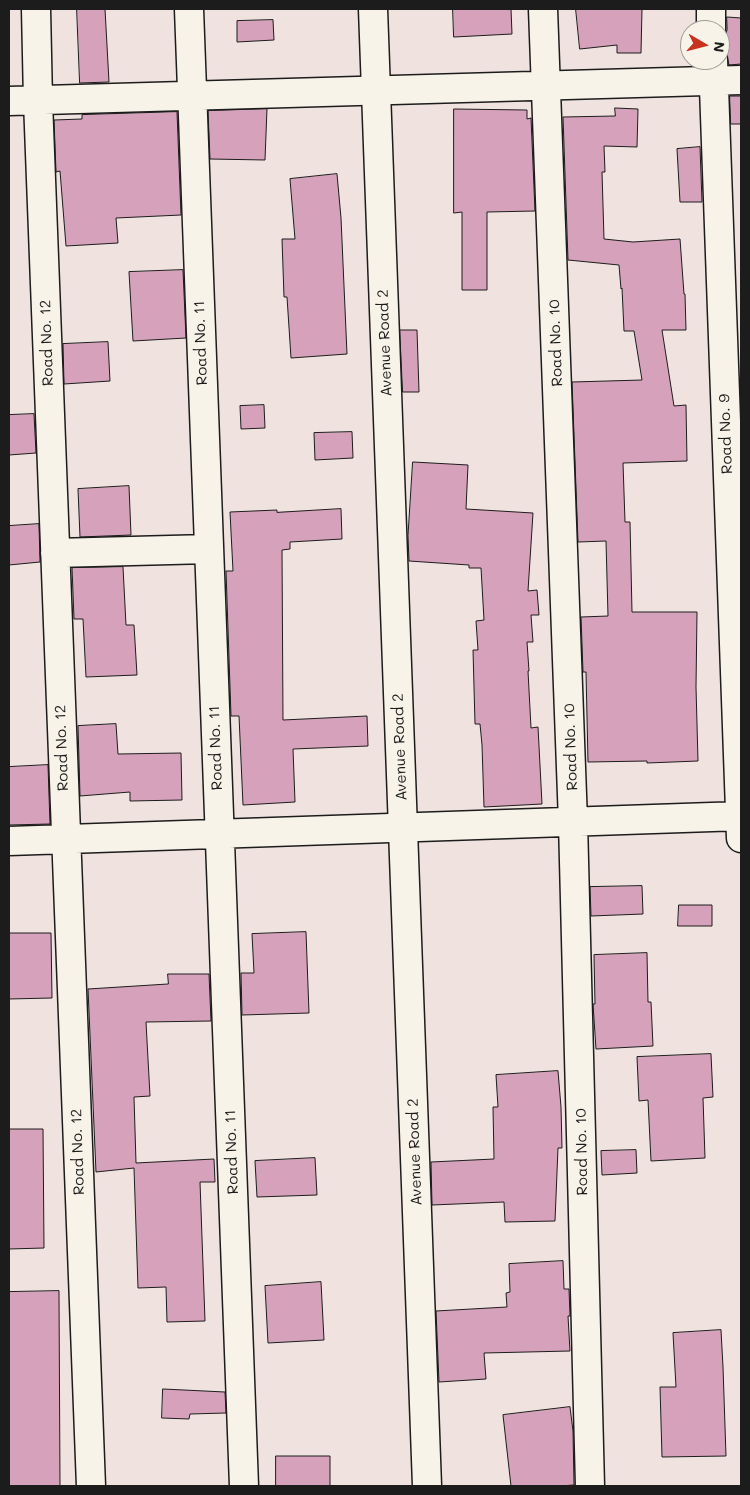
<!DOCTYPE html>
<style>
body{margin:0}
#map{position:relative;width:750px;height:1495px;overflow:hidden;background:#f0e3df;font-family:Mali,sans-serif}
canvas{display:block}
.frame{position:absolute;inset:0;border:10px solid #1c1c1c;pointer-events:none}
.north{position:absolute;left:680px;top:20px;width:50px;height:50px;box-sizing:border-box;background:#f7f3e8;border:1px solid #9f9d96;border-radius:50%;rotate:98deg;font-size:14px;font-weight:700;line-height:20px;text-align:center;color:#1c1c1c}
.north::after{content:'';display:block;margin:auto;width:18px;height:22px;background:#c8321e;clip-path:polygon(50% 0,100% 100%,50% 72%,0 100%)}
</style>
<div id="map">
<canvas width="750" height="1495"></canvas>
<div class="frame"></div>
<div class="north">N</div>
</div>
<script>
const ctx = document.querySelector('canvas').getContext('2d');
ctx.lineJoin = 'round';
function paint(path, color) {
  ctx.fillStyle = color;
  ctx.fill(path, 'evenodd');
}
function strokePath(path, color, width, dash) {
  ctx.strokeStyle = color;
  ctx.lineWidth = width;
  ctx.lineCap = dash ? 'butt' : 'round';
  ctx.setLineDash(dash || []);
  ctx.stroke(path);
}
function label(font, color, halo, rows, align = 'center') {
  ctx.font = font + ' Mali,sans-serif';
  ctx.lineWidth = 4;
  ctx.setLineDash([]);
  ctx.textBaseline = 'middle';
  ctx.strokeStyle = halo;
  ctx.fillStyle = color;
  for (const [text, x, y, turn = 0] of rows) {
    ctx.save();
    ctx.translate(x, y);
    ctx.rotate((+turn || 0) * Math.PI / 180);
    ctx.textAlign = isNaN(turn) ? turn : align;
    if (halo) ctx.strokeText(text, 0, 0);
    ctx.fillText(text, 0, 0);
    ctx.restore();
  }
}
const building = new Path2D(`
 M 77,9 L 105,9 L 109,82 L 80,83 Z
 M 453,9 L 511,9 L 512,34 L 454,37 Z
 M 576,9 L 642,9 L 641,53 L 617,53 L 617,45 L 580,49 Z
 M 727,17 L 741,18 L 741,64 L 729,65 L 726,52 L 720,46 L 720,42 L 725,37 L 727,30 Z
 M 273,20 L 274,40 L 237,42 L 237,21 Z
 M 730,96 L 741,96 L 741,124 L 731,124 Z
 M 615,108 L 638,109 L 637,147 L 604,146 L 605,172 L 602,172 L 604,239 L 633,242 L 680,239 L 684,294 L 685,294 L 686,330 L 662,330 L 674,406 L 686,405 L 687,461 L 623,463 L 625,522 L 630,522 L 632,612 L 697,612 L 696,687 L 698,761 L 647,763 L 647,761 L 588,762 L 586,672 L 583,672 L 581,617 L 608,616 L 606,541 L 578,542 L 572,382 L 642,380 L 634,331 L 624,331 L 622,288 L 621,289 L 619,265 L 568,260 L 563,117 L 615,116 Z
 M 267,109 L 265,160 L 210,159 L 208,111 Z
 M 454,109 L 527,110 L 527,119 L 531,118 L 535,211 L 487,212 L 487,290 L 462,290 L 462,212 L 454,213 Z
 M 177,112 L 181,215 L 116,218 L 118,243 L 66,246 L 60,171 L 56,172 L 54,120 L 82,119 L 82,115 Z
 M 700,147 L 702,202 L 680,202 L 677,149 Z
 M 337,174 L 341,218 L 347,354 L 291,358 L 287,297 L 284,297 L 282,239 L 295,239 L 290,179 Z
 M 183,270 L 186,338 L 133,341 L 129,272 Z
 M 400,330 L 417,330 L 419,392 L 403,392 Z
 M 108,342 L 110,381 L 64,384 L 63,344 Z
 M 264,405 L 265,428 L 241,429 L 240,406 Z
 M 34,414 L 36,453 L 9,455 L 9,415 Z
 M 352,432 L 353,458 L 315,460 L 314,433 Z
 M 413,462 L 468,465 L 466,509 L 533,513 L 528,591 L 537,590 L 539,615 L 531,615 L 533,642 L 527,642 L 529,671 L 528,671 L 531,728 L 538,727 L 542,804 L 484,807 L 482,745 L 480,724 L 475,724 L 473,650 L 478,650 L 476,621 L 484,620 L 481,568 L 469,568 L 469,565 L 409,561 L 408,536 Z
 M 129,486 L 131,535 L 80,537 L 78,489 Z
 M 341,509 L 342,539 L 290,542 L 290,549 L 282,550 L 283,720 L 367,716 L 368,746 L 293,749 L 295,802 L 243,805 L 239,716 L 231,716 L 226,571 L 233,571 L 230,512 L 277,510 L 277,512 Z
 M 39,524 L 40,562 L 9,565 L 9,526 Z
 M 123,567 L 126,625 L 134,625 L 137,675 L 86,677 L 83,619 L 74,619 L 72,568 Z
 M 116,724 L 118,754 L 181,753 L 182,800 L 130,801 L 130,792 L 80,796 L 78,726 Z
 M 48,765 L 50,824 L 9,825 L 9,767 Z
 M 642,886 L 643,914 L 591,916 L 590,887 Z
 M 679,905 L 712,905 L 712,926 L 678,926 Z
 M 306,932 L 309,1013 L 242,1015 L 241,973 L 254,973 L 252,934 Z
 M 9,933 L 51,933 L 52,998 L 9,999 Z
 M 647,953 L 648,1002 L 651,1002 L 653,1046 L 596,1049 L 593,1004 L 595,1004 L 594,955 Z
 M 168,974 L 209,974 L 211,1021 L 146,1022 L 150,1096 L 134,1097 L 136,1163 L 214,1159 L 215,1182 L 200,1182 L 205,1321 L 167,1322 L 166,1287 L 138,1288 L 134,1168 L 96,1172 L 88,989 L 168,984 Z
 M 711,1054 L 713,1097 L 703,1098 L 705,1158 L 651,1161 L 648,1100 L 639,1101 L 637,1057 Z
 M 558,1071 L 561,1107 L 562,1148 L 558,1148 L 555,1221 L 505,1222 L 504,1202 L 432,1205 L 431,1162 L 494,1159 L 493,1107 L 498,1107 L 496,1075 Z
 M 9,1129 L 43,1129 L 44,1248 L 9,1249 Z
 M 636,1150 L 637,1173 L 602,1175 L 601,1151 Z
 M 315,1158 L 317,1195 L 257,1197 L 255,1161 Z
 M 563,1261 L 564,1289 L 569,1289 L 570,1316 L 568,1316 L 570,1351 L 484,1353 L 486,1379 L 439,1382 L 436,1311 L 507,1307 L 506,1293 L 510,1292 L 509,1264 Z
 M 321,1282 L 324,1340 L 268,1343 L 265,1286 Z
 M 59,1291 L 60,1486 L 9,1486 L 9,1292 Z
 M 721,1330 L 723,1367 L 726,1456 L 662,1457 L 660,1387 L 676,1387 L 673,1333 Z
 M 163,1389 L 225,1392 L 226,1413 L 190,1414 L 189,1419 L 162,1418 Z
 M 570,1407 L 573,1431 L 574,1485 L 559,1486 L 511,1486 L 503,1415 Z
 M 276,1456 L 330,1456 L 330,1486 L 276,1486 Z`);
const street = new Path2D(`
 M 36,9 L 38,101 L 91,1486
 M 189,9 L 244,1486
 M 543,9 L 573,822 L 590,1486
 M 711,9 L 711,30
 M 713,60 L 741,838
 M 9,101 L 741,80
 M 55,553 L 209,549
 M 9,841 L 741,816`);
const secondary = new Path2D(`
 M 373,9 L 427,1486`);
const streetNames = [
 ["Road No. 12",47,343,-92],
 ["Road No. 11",201,343,-92],
 ["Avenue Road 2",385,343,-92],
 ["Road No. 10",556,343,-92],
 ["Road No. 9",726,434,-92],
 ["Avenue Road 2",400,747,-92],
 ["Road No. 10",571,747,-92],
 ["Road No. 12",62,748,-92],
 ["Road No. 11",216,748,-92],
 ["Road No. 12",78,1152,-92],
 ["Road No. 11",232,1152,-92],
 ["Avenue Road 2",415,1152,-92],
 ["Road No. 10",582,1152,-91]
];
paint(building, '#d6a1ba');
strokePath(building, '#1c1c1c', 1);
strokePath(street, '#1c1c1c', 31);
strokePath(secondary, '#1c1c1c', 31);
strokePath(street, '#f7f3e8', 28);
strokePath(secondary, '#f7f3e8', 28);
label('15px', '#1c1c1c', '#f7f3e8', streetNames);
</script>
